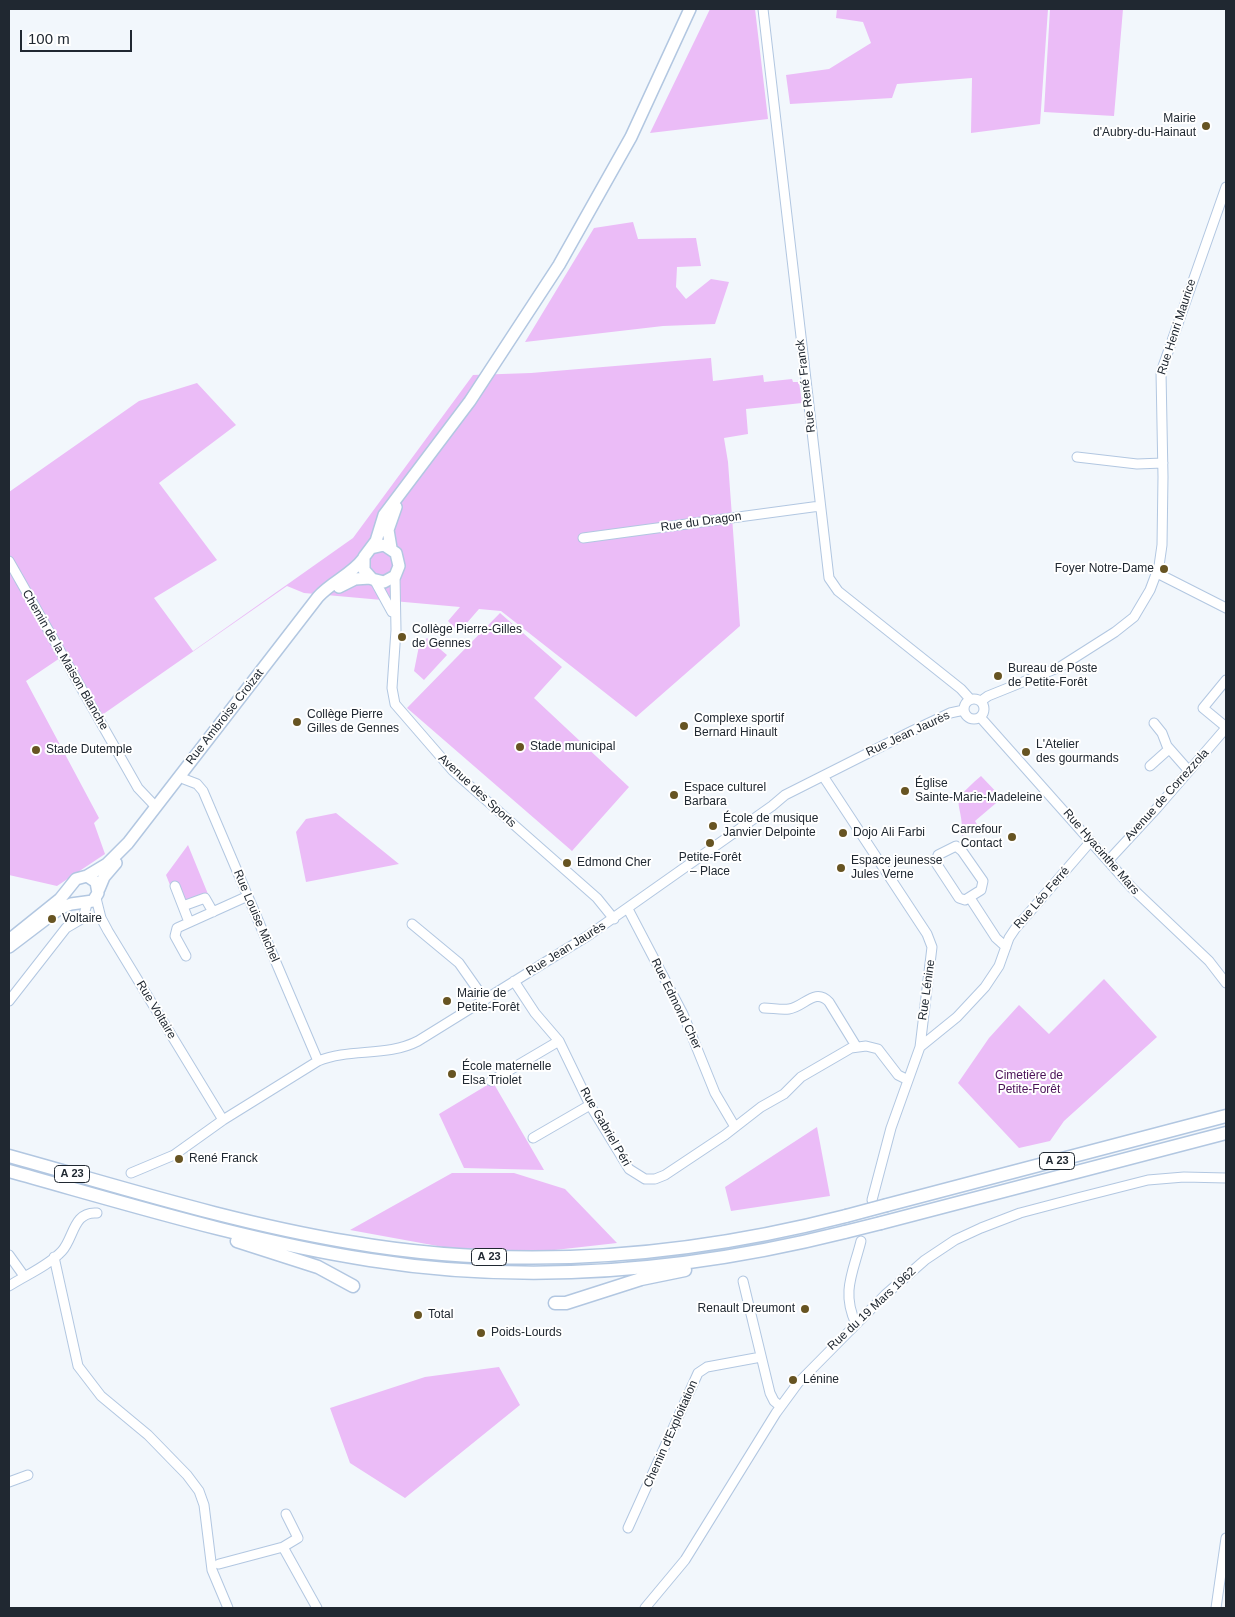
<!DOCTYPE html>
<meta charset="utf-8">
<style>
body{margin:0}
#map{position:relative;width:1235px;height:1617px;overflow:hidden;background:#f2f7fc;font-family:Helvetica,sans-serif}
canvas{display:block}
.frame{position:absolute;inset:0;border:10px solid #202831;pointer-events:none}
.scale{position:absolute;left:20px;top:30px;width:112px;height:22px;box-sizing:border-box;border:2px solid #202831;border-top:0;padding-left:6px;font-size:15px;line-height:18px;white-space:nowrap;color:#202831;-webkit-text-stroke:4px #fff;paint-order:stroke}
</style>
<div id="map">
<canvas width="1235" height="1617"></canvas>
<div class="frame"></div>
<div class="scale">100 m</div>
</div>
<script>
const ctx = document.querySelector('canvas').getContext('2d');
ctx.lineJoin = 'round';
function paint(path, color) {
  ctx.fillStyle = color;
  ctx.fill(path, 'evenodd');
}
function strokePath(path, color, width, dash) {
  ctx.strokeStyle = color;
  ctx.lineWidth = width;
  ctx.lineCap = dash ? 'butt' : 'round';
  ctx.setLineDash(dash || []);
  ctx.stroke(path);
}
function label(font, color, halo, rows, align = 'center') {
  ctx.font = font + ' Helvetica,sans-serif';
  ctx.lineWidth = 4;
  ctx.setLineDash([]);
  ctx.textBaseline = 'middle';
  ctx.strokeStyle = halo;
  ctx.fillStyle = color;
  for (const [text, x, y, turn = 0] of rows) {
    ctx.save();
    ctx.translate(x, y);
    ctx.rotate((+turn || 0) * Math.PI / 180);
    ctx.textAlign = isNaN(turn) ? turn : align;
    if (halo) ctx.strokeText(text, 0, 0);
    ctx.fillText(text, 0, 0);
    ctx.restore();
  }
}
const green = new Path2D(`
 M 710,9 L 755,9 L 768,119 L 650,133 Z
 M 837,9 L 1048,9 L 1040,124 L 971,133 L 972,78 L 897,84 L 892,98 L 790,104 L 786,75 L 829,69 L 871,43 L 863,22 L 836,18 Z
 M 1050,9 L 1123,9 L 1114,116 L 1044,112 Z
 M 633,222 L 638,239 L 696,238 L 701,266 L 677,267 L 676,287 L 686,299 L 711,279 L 729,282 L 715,324 L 663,326 L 525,342 L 594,228 Z
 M 711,358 L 713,381 L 763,375 L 764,382 L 792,379 L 793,382 L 799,382 L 802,403 L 746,409 L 748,434 L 724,438 L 728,462 L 740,626 L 636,717 L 501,611 L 479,609 L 459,632 L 448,621 L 460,607 L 304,593 L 287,586 L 102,715 L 63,656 L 26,681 L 99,818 L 94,823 L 105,854 L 57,886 L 9,875 L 9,492 L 139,401 L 197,383 L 236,425 L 159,483 L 217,560 L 154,598 L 193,651 L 353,538 L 473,375 L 531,373 Z
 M 500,613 L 562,667 L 534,698 L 629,787 L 572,851 L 407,708 Z
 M 427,638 L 447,655 L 424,680 L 414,671 L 419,646 Z
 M 981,776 L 1002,798 L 975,821 L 978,826 L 962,836 C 964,798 945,807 981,776 Z
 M 336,813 L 399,864 L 306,882 L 296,832 L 306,819 Z
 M 188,845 L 208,894 L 189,902 L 184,900 L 176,883 L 170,885 L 166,875 Z
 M 1104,979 L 1157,1037 L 1064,1121 L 1050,1141 L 1019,1148 L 958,1083 L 989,1038 L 1019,1005 L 1049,1034 Z
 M 489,1084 L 494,1084 L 544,1170 L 464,1168 L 439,1114 Z
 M 817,1127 L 830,1196 L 731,1211 L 725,1187 Z
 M 452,1173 L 514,1173 L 565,1189 L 617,1243 L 537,1252 L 454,1249 L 350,1230 Z
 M 499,1367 L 520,1405 L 405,1498 L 350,1463 L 330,1408 L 425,1377 Z`);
const minor = new Path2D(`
 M 763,9 L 829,578 L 838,591 L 961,689 L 970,699
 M 1077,457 L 1137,464 L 1163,463
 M 583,538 L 820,506
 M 9,561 L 138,788 L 156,807
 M 1157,573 L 1226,608
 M 395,576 L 396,630 L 392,688 L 395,704 L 453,771 L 597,898 L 614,919
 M 375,581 L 392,612
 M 1226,680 L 1203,708 L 1226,727
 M964 709a10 10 0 1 1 20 0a10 10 0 1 1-20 0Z
 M 981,701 L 988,696 L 1060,667 L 1115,632 L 1134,617 L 1150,590 L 1159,566 L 1162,545 L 1163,477 L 1161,372 L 1226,187
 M 980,717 L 1132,888 L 1209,961 L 1226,983
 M 1154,723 L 1162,733 L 1167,746 L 1189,771
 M 1150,766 L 1169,749
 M 823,776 L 927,934 L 932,947 L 920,1047 L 891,1128 L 872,1200
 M 184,779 L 197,784 L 203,791 L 318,1061
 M 956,846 L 962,851 L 983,881 L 981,890 L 965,900 L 959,898 L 936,863 L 938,855 Z
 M 1108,861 L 1157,808 L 1226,728
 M 175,886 L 189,922
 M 96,898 L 101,918 L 108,931 L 223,1120
 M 970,898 L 996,938 L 1006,947
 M 183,906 L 205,898 L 213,912
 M 628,909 L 683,1014 L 715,1093 L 735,1127
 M 412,924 L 459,963 L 485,1000
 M 186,956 L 175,936 L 177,928 L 248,896
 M 514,981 L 535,1013 L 559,1041 L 590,1105 L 629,1169 L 645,1179 L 655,1179 L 665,1175 L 725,1135 L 761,1107 L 784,1094 L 801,1077 L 851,1048 L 866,1046 L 878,1049 L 898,1075 L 908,1080
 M 9,1001 L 66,928 L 83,918 L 87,904
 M 764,1008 C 772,1008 781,1010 789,1009 C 804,1007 815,987 829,1002 L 856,1046
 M 920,1047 L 957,1017 L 985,987 L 999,966 L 1009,938 L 1015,929 L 1091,841
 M 491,1081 L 559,1041
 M 533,1138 L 590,1105
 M 131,1173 L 174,1155 L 223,1120 L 318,1061 C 350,1048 387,1057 418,1041 L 589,935 L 772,806 L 785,795 L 914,730 L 950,713 L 964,710
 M 9,1255 L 24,1276
 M 54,1257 L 78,1366 L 101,1396 L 148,1435 L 187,1475 L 199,1491 L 204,1505 L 212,1570 L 228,1608
 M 743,1281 L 770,1393 L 774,1401 L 780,1406
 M 9,1286 C 26,1275 48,1266 62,1251 C 74,1238 73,1211 97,1213
 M 856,1324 C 841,1292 853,1273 861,1241
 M 9,1482 L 28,1475
 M 628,1528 L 698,1373 L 707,1367 L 761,1357
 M 283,1547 L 317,1608
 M 219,1564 L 283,1547 L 298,1538 L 286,1514
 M 645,1608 L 685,1560 L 776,1413 L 798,1383 L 885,1295 L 925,1260 L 955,1240 L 981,1228 L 1020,1213 L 1077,1198 L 1148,1180 L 1184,1177 L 1226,1178
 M 1216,1608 L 1226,1538`);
const major = new Path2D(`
 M 371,548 L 384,545 L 396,553 L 399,566 L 395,576 L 384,582 L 372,579 L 364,570 L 364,557 L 376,541 L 384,515 L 470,401 L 559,265 L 631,137 L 690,9
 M 391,548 L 388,530 L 396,507
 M 339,587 L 355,579 L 370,578
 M 87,876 L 107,864 L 128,843 L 318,597 C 331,582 351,575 363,559
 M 99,889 L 104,877 L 116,863
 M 9,940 L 60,899 L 76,879 L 87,876 L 96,882 L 98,893 L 93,901 L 71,904 L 59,909 L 9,947`);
const highway = new Path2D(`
 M 9,1156 C 121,1187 234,1223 349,1242 C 516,1271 683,1258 846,1216
 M 9,1171 C 128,1204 247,1241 370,1260 C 528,1285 690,1271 845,1232
 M 887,1205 L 1226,1116
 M 881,1223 L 1226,1133
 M 237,1241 L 318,1267 L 353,1286
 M 555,1303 L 566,1303 L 641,1279 L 685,1270`);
const highwayBridge = new Path2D(`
 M 846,1216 L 887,1205
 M 845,1232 L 881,1223`);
const markers = [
 [1206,126,5,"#675422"],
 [1164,569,5,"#675422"],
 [402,637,5,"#675422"],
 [998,676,5,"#675422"],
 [297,722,5,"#675422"],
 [684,726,5,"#675422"],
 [520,747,5,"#675422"],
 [36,750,5,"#675422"],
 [1026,752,5,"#675422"],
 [905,791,5,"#675422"],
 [674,795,5,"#675422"],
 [713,826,5,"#675422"],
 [843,833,5,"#675422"],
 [1012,837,5,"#675422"],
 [710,843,5,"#675422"],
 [567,863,5,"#675422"],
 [841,868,5,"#675422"],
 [52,919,5,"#675422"],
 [447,1001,5,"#675422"],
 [452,1074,5,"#675422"],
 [179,1159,5,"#675422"],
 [805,1309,5,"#675422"],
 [418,1315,5,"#675422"],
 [481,1333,5,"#675422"],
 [793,1380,5,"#675422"]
];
const shields = [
 [1057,1161,35],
 [72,1174,35],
 [489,1257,35]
];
const shieldNames = [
 ["A 23",1057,1161],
 ["A 23",72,1174],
 ["A 23",489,1257]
];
const poiNames = [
 ["Mairie",1196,119,"right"],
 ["d'Aubry-du-Hainaut",1196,133,"right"],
 ["Foyer Notre-Dame",1154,569,"right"],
 ["Collège Pierre-Gilles",412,630],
 ["de Gennes",412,644],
 ["Bureau de Poste",1008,669],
 ["de Petite-Forêt",1008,683],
 ["Collège Pierre",307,715],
 ["Gilles de Gennes",307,729],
 ["Complexe sportif",694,719],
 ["Bernard Hinault",694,733],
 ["L'Atelier",1036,745],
 ["des gourmands",1036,759],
 ["Stade municipal",530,747],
 ["Stade Dutemple",46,750],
 ["Église",915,784],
 ["Sainte-Marie-Madeleine",915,798],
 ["Espace culturel",684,788],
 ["Barbara",684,802],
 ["École de musique",723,819],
 ["Janvier Delpointe",723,833],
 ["Carrefour",1002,830,"right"],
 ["Contact",1002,844,"right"],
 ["Dojo Ali Farbi",853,833],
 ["Petite-Forêt",710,858,"center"],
 ["– Place",710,872,"center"],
 ["Espace jeunesse",851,861],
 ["Jules Verne",851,875],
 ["Edmond Cher",577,863],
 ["Voltaire",62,919],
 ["Mairie de",457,994],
 ["Petite-Forêt",457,1008],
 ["École maternelle",462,1067],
 ["Elsa Triolet",462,1081],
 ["René Franck",189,1159],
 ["Renault Dreumont",795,1309,"right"],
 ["Total",428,1315],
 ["Poids-Lourds",491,1333],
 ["Lénine",803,1380]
];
const streetNames = [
 ["Rue Henri Maurice",1177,327,-72],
 ["Rue René Franck",806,386,-97],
 ["Rue du Dragon",701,522,-8],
 ["Chemin de la Maison Blanche",65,660,60],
 ["Rue Ambroise Croizat",225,717,-52],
 ["Rue Jean Jaurès",908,734,-25],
 ["Avenue des Sports",477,791,43],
 ["Avenue de Correzzola",1167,795,-48],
 ["Rue Hyacinthe Mars",1101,852,49],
 ["Rue Léo Ferré",1042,898,-49],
 ["Rue Louise Michel",256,916,67],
 ["Rue Jean Jaurès",566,949,-32],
 ["Rue Lénine",927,990,-82],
 ["Rue Edmond Cher",676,1004,64],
 ["Rue Voltaire",156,1010,59],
 ["Rue Gabriel Péri",605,1127,60],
 ["Rue du 19 Mars 1962",872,1309,-43],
 ["Chemin d'Exploitation",671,1434,-66]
];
const parkNames = [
 ["Cimetière de",1029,1076],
 ["Petite-Forêt",1029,1090]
];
paint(green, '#ebbcf7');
strokePath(minor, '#b2c7e1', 11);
strokePath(major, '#b2c7e1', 14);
strokePath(highway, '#b2c7e1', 15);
strokePath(minor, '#fff', 9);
strokePath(major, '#fff', 11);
strokePath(highway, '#fff', 12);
strokePath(highwayBridge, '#b2c7e1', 15, []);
strokePath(highwayBridge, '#fff', 12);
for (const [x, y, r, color] of markers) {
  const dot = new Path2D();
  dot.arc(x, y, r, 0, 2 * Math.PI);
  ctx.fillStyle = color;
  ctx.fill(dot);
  strokePath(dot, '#fff', 2);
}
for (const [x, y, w] of shields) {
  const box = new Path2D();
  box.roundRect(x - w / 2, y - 8.5, w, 17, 4);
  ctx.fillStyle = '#fff';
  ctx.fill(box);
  strokePath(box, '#202831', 1);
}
label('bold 11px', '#202831', null, shieldNames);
label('12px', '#202831', '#fff', poiNames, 'left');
label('12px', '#202831', '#fff', streetNames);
label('12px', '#4a1257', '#fff', parkNames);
</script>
